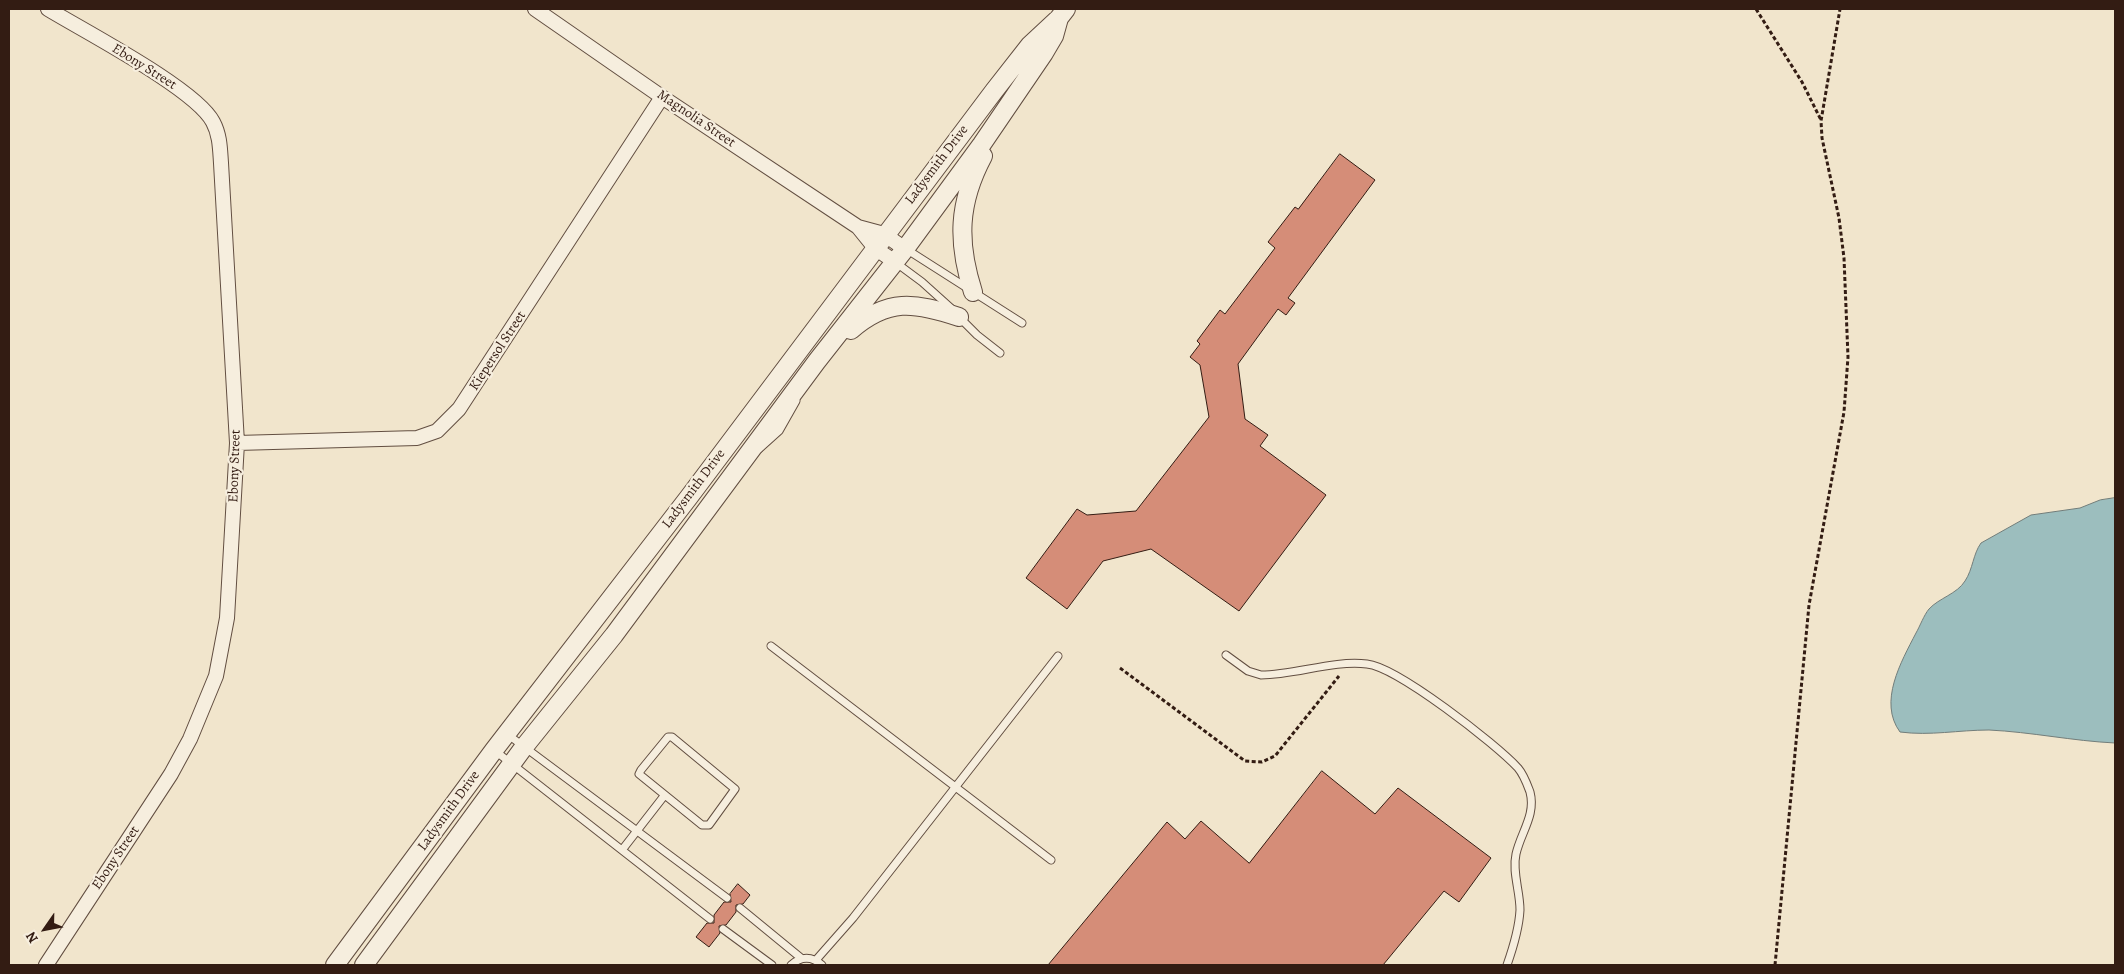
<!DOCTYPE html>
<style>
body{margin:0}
#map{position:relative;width:2124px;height:974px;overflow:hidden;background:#f1e5cc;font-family:Alegreya,serif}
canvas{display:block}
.frame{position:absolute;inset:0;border:10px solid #331c13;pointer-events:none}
.north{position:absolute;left:20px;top:904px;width:50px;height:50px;-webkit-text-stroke:4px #f6eede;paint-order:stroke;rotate:237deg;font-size:14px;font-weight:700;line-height:20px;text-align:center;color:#331c13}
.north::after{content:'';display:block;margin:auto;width:18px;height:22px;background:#331c13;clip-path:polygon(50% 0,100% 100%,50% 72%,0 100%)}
</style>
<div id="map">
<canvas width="2124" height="974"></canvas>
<div class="frame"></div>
<div class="north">N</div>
</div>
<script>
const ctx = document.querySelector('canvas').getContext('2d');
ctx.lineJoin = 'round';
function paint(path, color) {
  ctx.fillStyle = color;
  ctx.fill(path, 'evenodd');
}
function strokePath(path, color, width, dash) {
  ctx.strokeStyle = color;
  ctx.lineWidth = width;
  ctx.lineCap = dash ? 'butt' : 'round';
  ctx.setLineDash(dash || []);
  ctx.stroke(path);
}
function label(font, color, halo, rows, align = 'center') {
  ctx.font = font + ' Alegreya,serif';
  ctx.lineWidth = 4.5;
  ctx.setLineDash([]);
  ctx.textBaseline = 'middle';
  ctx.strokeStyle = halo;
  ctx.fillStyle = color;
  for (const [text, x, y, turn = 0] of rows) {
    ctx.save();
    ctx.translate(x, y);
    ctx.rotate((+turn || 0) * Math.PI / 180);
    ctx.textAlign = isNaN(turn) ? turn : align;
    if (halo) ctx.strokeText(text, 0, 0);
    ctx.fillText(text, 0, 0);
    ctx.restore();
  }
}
const water = new Path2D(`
 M 2115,498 L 2115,743 C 2073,741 2031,732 1989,730 C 1959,730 1930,736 1900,732 C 1878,702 1901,662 1916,633 C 1920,626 1924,615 1929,609 C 1939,598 1957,594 1965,581 C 1973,569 1973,554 1981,543 L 2031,515 L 2080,508 L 2100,500 Z`);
const building = new Path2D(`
 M 1340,154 L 1375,180 L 1288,298 L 1295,303 L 1286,315 L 1278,309 L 1238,364 L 1245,419 L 1268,435 L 1260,446 L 1326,495 L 1239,611 L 1151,549 L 1103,561 L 1067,609 L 1026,578 L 1077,509 L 1087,515 L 1136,511 L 1209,417 L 1200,365 L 1190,357 L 1200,344 L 1197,341 L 1220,310 L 1225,314 L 1275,248 L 1268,242 L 1295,207 L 1298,209 Z
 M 1322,771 L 1375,814 L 1398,788 L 1491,858 L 1459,902 L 1444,891 L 1383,965 L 1048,965 L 1167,822 L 1185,839 L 1201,821 L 1249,863 Z
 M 738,884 L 750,895 L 743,904 L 736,905 L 736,912 L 726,925 L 719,926 L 720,933 L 709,947 L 696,937 L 707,923 L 714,923 L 714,915 L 724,902 L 731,902 L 730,894 Z`);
const path = new Path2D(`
 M 1756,9 L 1802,82 L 1821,120
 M 1120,668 L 1245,761 L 1262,762 L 1275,756 L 1339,676
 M 1775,965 L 1809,605 L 1844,412 L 1848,357 L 1844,258 L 1839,218 L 1822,138 L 1821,121 L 1840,9`);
const service = new Path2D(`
 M 906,249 L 1022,323
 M 895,262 L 922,282 L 952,309
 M 959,317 L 977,335 L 1000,353
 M 759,449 L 779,431 L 796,401
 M 771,646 L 1051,860
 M 1226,655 L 1248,671 L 1261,675 C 1296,675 1332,660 1367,664 C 1397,667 1496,744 1518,768 C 1524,775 1527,784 1530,792 C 1536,815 1521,832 1516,854 C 1512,872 1520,891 1520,910 C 1519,929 1513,948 1507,965
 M 507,734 L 727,898
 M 668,737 L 672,737 L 735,789 L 709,825 L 702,825 L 639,774 L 641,770 Z
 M 494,750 L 710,919
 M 622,850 L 664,796
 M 740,908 L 801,958
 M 723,929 L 772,965
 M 816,960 L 853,918 L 1058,656
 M 791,965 C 801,956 812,956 822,965`);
const minor = new Path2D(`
 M 535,9 L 662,97 L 858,227 L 875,248 L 895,262
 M 858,227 L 884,234 L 905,249
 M 237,443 L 417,438 L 437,431 L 459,409 L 662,97
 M 46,965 L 171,774 L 190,739 L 216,676 L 227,618 L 237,443 L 221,163 C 220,149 220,135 213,122 C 196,89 84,31 48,9`);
const tertiary = new Path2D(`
 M 973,292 C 957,242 958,203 983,156
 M 851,330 C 888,298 914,302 959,317
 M 335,965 L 494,750 L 689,497 L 994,91 L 1030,45 L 1059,18 L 1066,9
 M 364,965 L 524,747 L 614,635 L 817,361 L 905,249 L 982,144 L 1044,53 L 1054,36 L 1059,18`);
const streetNames = [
 ["Ebony Street",144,67,32],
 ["Magnolia Street",696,119,34],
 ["Ladysmith Drive",937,165,-53],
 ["Kiepersol Street",498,351,-57],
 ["Ebony Street",235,466,-88],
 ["Ladysmith Drive",694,489,-53],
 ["Ladysmith Drive",449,811,-54],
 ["Ebony Street",116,858,-56]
];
paint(water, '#9cbebe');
strokePath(water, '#727d7a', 1);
paint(building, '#d58d78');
strokePath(building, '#331c13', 1);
strokePath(service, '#624e41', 9);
strokePath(minor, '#624e41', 16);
strokePath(tertiary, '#624e41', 20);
strokePath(path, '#331c13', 3, [4, 2.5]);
strokePath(service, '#f6eede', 7);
strokePath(minor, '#f6eede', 14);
strokePath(tertiary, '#f6eede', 18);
label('14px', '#331c13', '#f6eede', streetNames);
</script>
